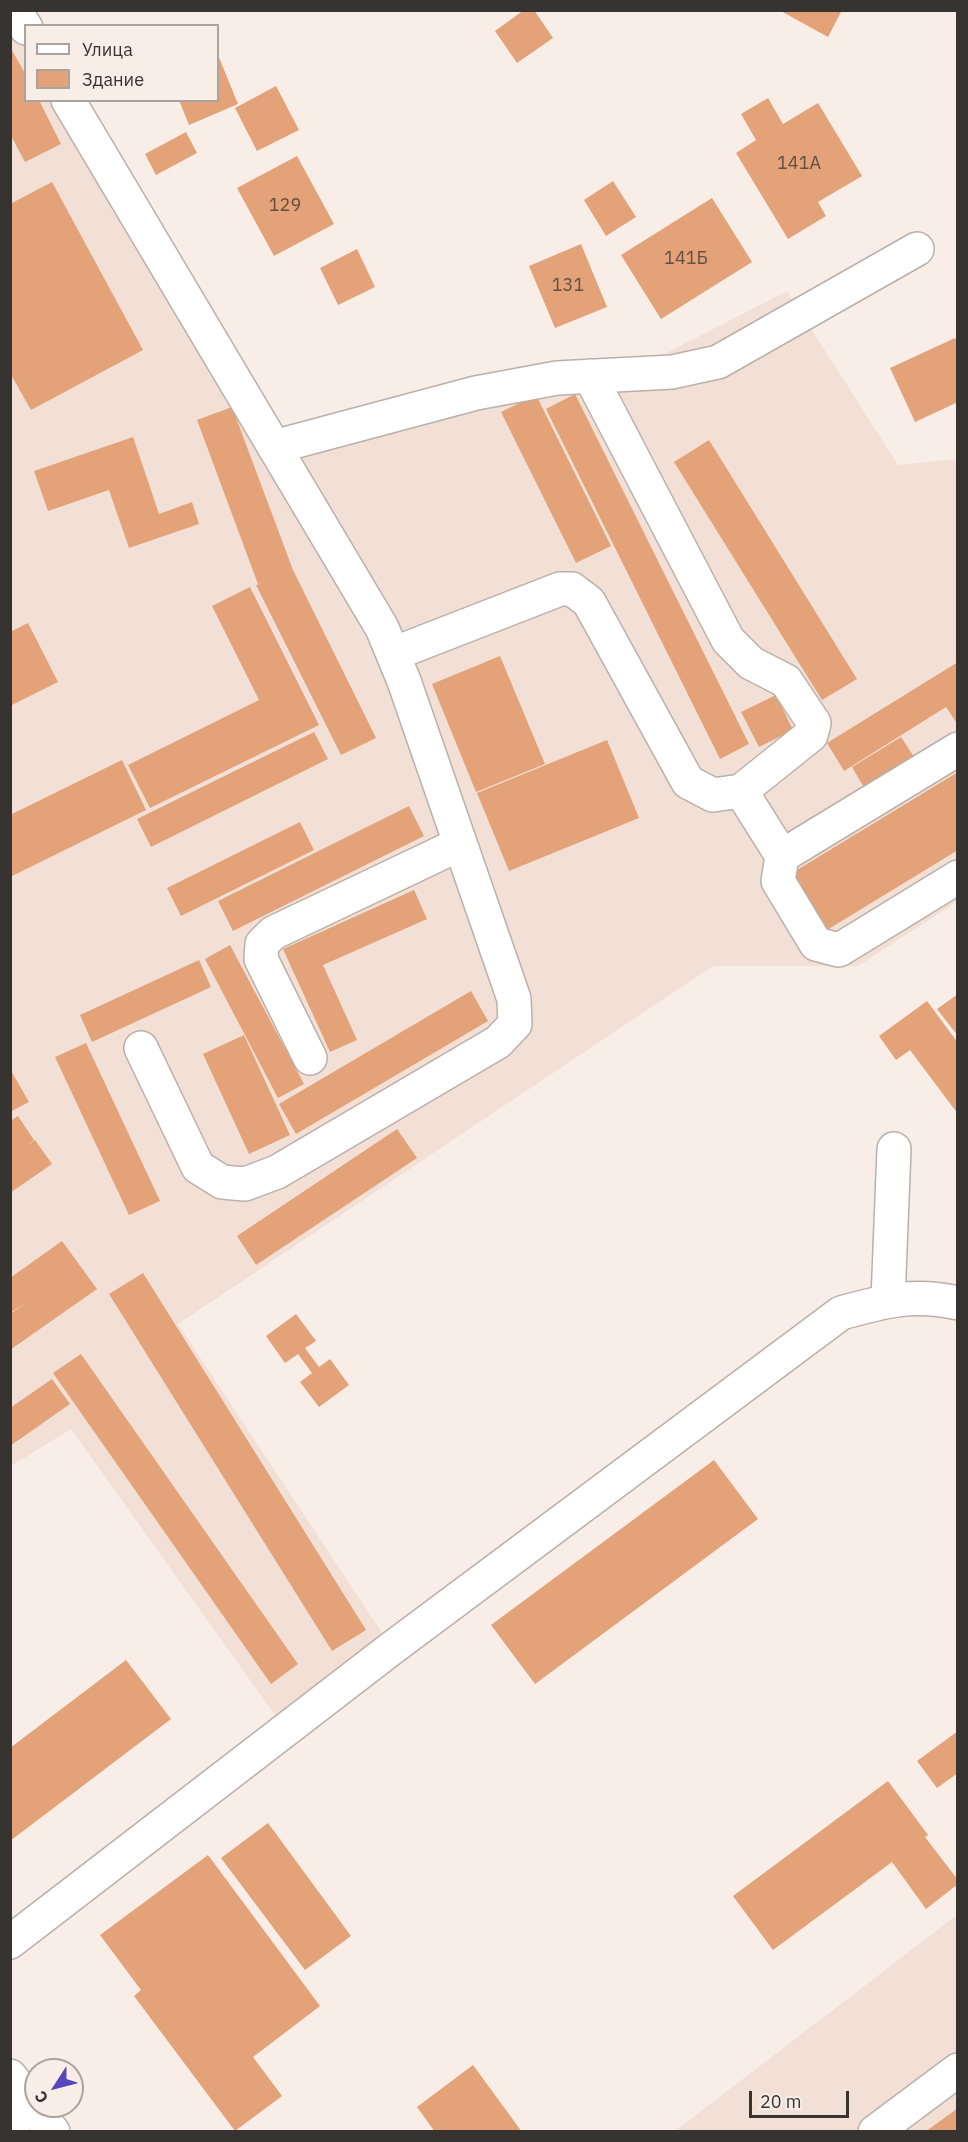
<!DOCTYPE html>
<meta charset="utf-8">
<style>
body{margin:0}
#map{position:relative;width:968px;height:2142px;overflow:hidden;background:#f8ede7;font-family:"IBM Plex Sans",sans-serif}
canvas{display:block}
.frame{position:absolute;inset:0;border:12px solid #373331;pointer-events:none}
.legend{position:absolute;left:24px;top:24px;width:195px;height:78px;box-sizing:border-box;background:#f8ede7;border:2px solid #aba39e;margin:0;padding:8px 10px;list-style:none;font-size:18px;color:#373331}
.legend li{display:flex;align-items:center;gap:12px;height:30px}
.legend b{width:30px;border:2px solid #aba39e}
.north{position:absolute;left:24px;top:2058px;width:60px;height:60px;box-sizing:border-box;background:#f8ede7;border:2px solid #aba39e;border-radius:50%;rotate:234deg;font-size:16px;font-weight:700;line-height:24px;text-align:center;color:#373331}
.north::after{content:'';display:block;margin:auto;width:21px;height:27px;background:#5546be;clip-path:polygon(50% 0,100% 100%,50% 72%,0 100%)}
.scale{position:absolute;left:749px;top:2091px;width:100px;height:27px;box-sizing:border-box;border:3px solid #373331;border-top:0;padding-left:8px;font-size:18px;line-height:21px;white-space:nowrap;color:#373331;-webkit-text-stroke:4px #f8ede7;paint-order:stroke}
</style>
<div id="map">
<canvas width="968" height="2142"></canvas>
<div class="frame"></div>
<ul class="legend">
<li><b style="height:8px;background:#fff"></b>Улица</li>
<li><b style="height:16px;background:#e3a277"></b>Здание</li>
</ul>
<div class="north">С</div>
<div class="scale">20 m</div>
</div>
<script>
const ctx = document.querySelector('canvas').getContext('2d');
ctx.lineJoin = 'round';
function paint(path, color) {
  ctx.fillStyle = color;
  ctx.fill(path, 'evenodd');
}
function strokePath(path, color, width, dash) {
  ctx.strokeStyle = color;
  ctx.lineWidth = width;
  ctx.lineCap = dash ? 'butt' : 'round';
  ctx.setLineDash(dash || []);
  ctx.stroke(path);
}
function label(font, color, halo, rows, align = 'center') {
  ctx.font = font + ' "IBM Plex Sans",sans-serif';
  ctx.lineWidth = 6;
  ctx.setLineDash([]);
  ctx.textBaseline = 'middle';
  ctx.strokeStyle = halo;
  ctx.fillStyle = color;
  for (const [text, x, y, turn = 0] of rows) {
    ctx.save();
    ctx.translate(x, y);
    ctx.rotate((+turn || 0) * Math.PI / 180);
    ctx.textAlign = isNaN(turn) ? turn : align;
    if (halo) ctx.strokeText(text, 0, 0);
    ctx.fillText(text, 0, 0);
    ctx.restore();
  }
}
const built = new Path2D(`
 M 10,11 L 25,31 L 26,100 L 67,101 L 274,441 L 657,358 L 787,291 L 898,465 L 957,459 L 958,901 L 858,966 L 713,966 L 178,1324 L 392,1648 L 287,1732 L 71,1429 L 11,1466 Z
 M 957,1915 L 957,2131 L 675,2131 Z`);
const building = new Path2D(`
 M 524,10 L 534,10 L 553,38 L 517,63 L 495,31 Z
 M 779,10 L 842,10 L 828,37 Z
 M 10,47 L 26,75 L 26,100 L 39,100 L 61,144 L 25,162 L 10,134 Z
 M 218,55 L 238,104 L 189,125 L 179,100 L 218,100 Z
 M 276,86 L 299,130 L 257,151 L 235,108 Z
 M 768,98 L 783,124 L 818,103 L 862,176 L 818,202 L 826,216 L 788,239 L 736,153 L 756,140 L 741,114 Z
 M 186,132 L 197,153 L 156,175 L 145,154 Z
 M 297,156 L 334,224 L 274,256 L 237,188 Z
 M 613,181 L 636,217 L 606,236 L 584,200 Z
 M 52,182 L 143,350 L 31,410 L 10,373 L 10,204 Z
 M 712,198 L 752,262 L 661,319 L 621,255 Z
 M 581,244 L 607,307 L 555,328 L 529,266 Z
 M 357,249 L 375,287 L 338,305 L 320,268 Z
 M 955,338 L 958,344 L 958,402 L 915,422 L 890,368 Z
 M 575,394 L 749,744 L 720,759 L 546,409 Z
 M 536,395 L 611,546 L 576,563 L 501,412 Z
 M 232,407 L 293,570 L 376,738 L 341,755 L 256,585 L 270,580 L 258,584 L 197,420 Z
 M 133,437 L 159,514 L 192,502 L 199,524 L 129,548 L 109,490 L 48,511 L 34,471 Z
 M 709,440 L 857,679 L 822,700 L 674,462 Z
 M 250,587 L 319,725 L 150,808 L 128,765 L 259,700 L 212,606 Z
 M 28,623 L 58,682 L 10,706 L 10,632 Z
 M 500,656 L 545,764 L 476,792 L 432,684 Z
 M 958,662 L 958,725 L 946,707 L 844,771 L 827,743 Z
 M 776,695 L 793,730 L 759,747 L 741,712 Z
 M 314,732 L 328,759 L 151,847 L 137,819 Z
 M 901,737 L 916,760 L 866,791 L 852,767 Z
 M 607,740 L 639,818 L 509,871 L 477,793 Z
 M 122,760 L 146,810 L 10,877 L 10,815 Z
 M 958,772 L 958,850 L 827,930 L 792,873 Z
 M 409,806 L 424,836 L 233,931 L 218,901 Z
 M 300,822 L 314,850 L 181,916 L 167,888 Z
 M 414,890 L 427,919 L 323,965 L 357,1040 L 330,1052 L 283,949 Z
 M 230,945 L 304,1084 L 278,1098 L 205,959 Z
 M 199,960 L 211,987 L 92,1042 L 80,1015 Z
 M 471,991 L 488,1021 L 296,1134 L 279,1104 Z
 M 958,994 L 958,1036 L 937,1009 Z
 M 927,1001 L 958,1043 L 958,1114 L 910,1050 L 896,1060 L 879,1036 Z
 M 244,1035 L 290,1135 L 249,1154 L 203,1054 Z
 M 86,1043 L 160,1201 L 129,1215 L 55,1057 Z
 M 10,1069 L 29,1102 L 10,1112 Z
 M 18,1116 L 34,1140 L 25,1147 L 35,1140 L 52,1164 L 10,1193 L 10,1121 Z
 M 397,1129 L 417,1158 L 256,1265 L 237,1236 Z
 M 62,1241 L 97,1289 L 10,1350 L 10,1314 L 29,1301 L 10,1313 L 10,1278 Z
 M 143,1273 L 366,1630 L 332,1651 L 109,1294 Z
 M 296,1314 L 316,1341 L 305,1348 L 319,1367 L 330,1359 L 349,1385 L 319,1407 L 300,1382 L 312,1373 L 298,1354 L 285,1363 L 266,1336 Z
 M 81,1354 L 298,1664 L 271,1684 L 53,1373 Z
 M 52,1379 L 70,1404 L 10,1446 L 10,1408 Z
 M 714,1460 L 758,1519 L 535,1684 L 491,1625 Z
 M 126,1660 L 171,1719 L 10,1841 L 10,1748 Z
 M 958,1731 L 958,1773 L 937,1788 L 917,1761 Z
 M 888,1781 L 928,1835 L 925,1837 L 958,1880 L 958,1884 L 926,1909 L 892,1862 L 773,1950 L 733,1896 Z
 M 268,1823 L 351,1936 L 305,1970 L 221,1858 Z
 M 208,1855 L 320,2006 L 253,2057 L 282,2096 L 235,2131 L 134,1996 L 141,1990 L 100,1935 Z
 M 473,2065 L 522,2132 L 435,2132 L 417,2107 Z
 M 958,2108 L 958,2132 L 925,2132 Z`);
const minor = new Path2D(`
 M 15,10 L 26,28
 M 68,100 L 382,628 L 404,681 L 514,999 L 515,1024 L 498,1042 L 277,1172 L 245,1184 L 222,1182 L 198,1167 L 141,1048
 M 274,447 L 476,393 L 557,378 L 672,372 L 718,362 L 917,249
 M 393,654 L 560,589 L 572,589 L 589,602 L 688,782 L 713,795 L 741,791 L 811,735 L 814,723 L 786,681 L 751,663 L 728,640 L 590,376
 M 741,791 L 782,856 L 778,881 L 816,944 L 839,950 L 958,877
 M 782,856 L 958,749
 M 310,1058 L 261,959 L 262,944 L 273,933 L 460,844
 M 888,1300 L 894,1149
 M 10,1942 L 392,1648 L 841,1313 C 884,1301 913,1293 958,1303
 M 10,2076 L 53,2132
 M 10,2123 L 34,2106
 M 875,2132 L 958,2070`);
const numberNames = [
 ["141А",799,164],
 ["129",285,206],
 ["141Б",686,259],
 ["131",568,286]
];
paint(built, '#f2e0d6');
paint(building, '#e3a277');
strokePath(minor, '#bab0aa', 36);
strokePath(minor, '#fff', 33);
label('18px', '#624f42', null, numberNames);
</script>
